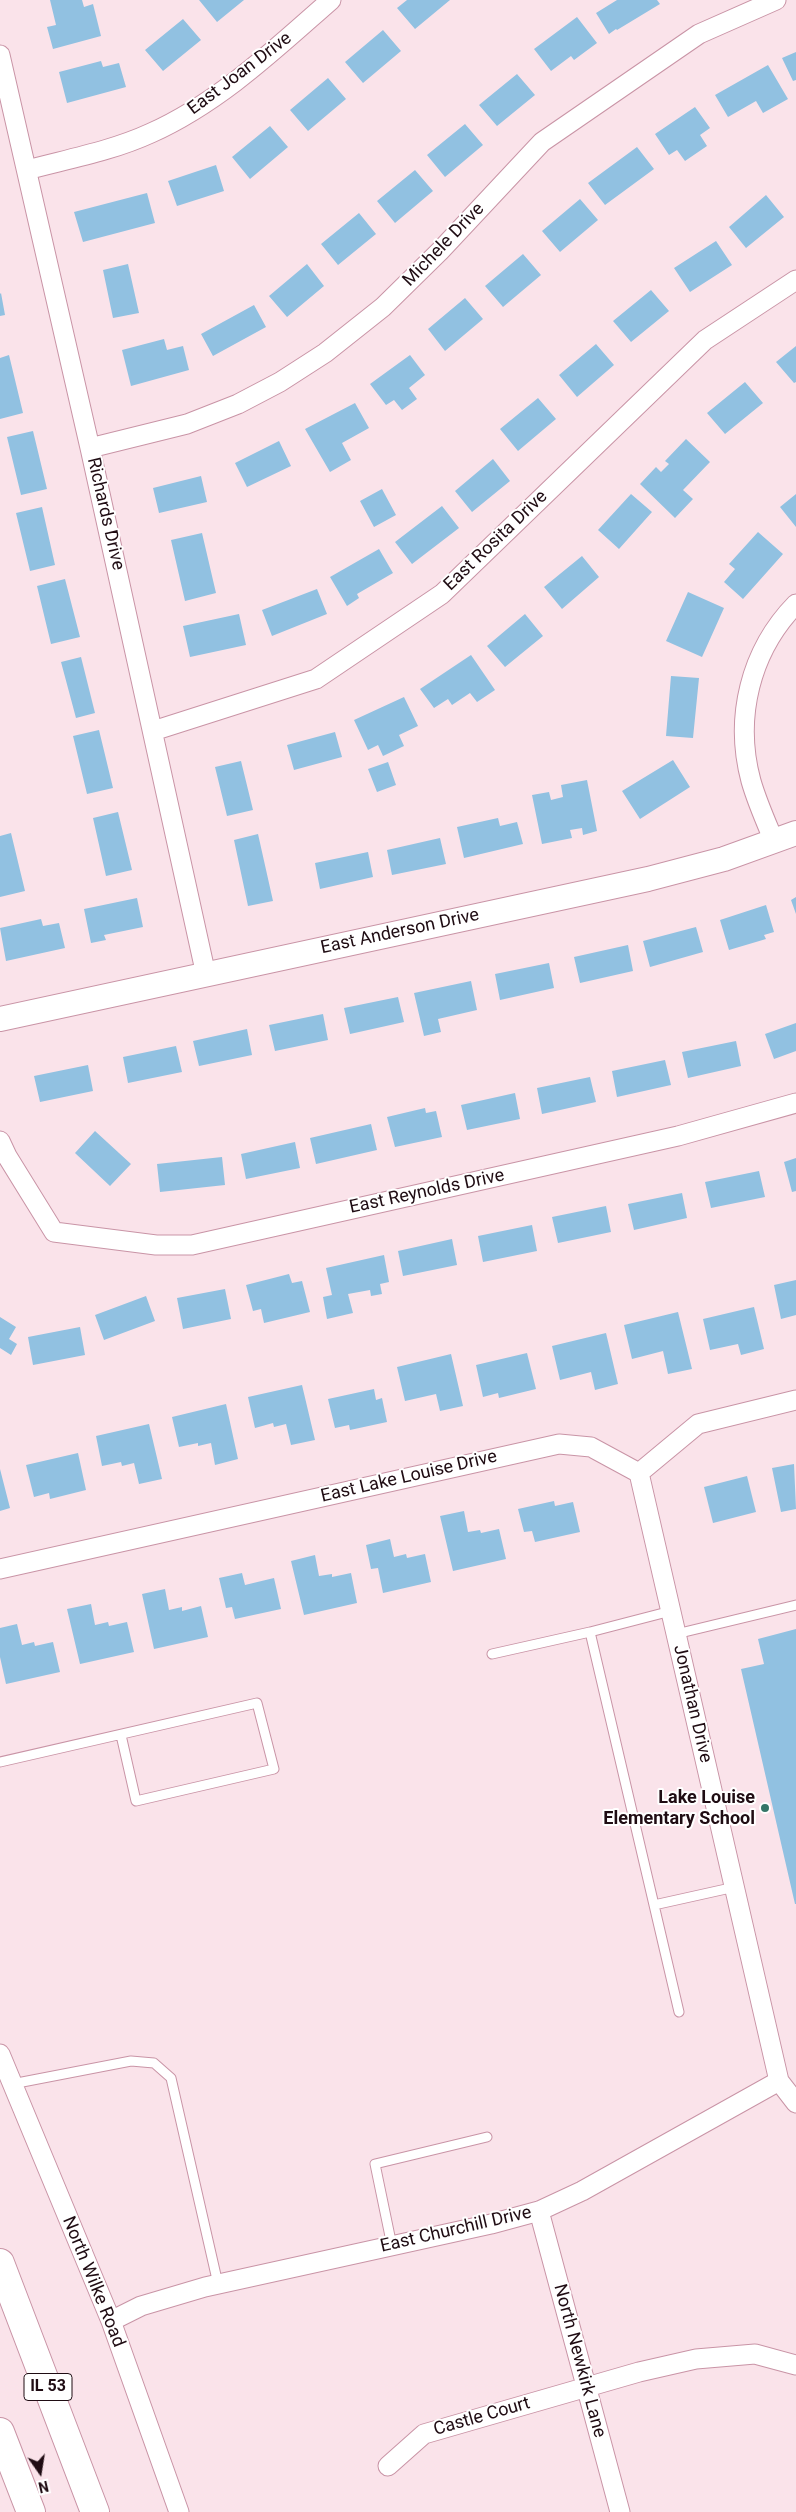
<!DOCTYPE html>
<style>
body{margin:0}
#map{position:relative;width:796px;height:2512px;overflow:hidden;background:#fae3ea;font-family:Roboto,sans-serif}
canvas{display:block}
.north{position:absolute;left:15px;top:2447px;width:50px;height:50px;-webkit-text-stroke:4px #fff;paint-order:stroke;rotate:167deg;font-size:14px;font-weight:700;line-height:20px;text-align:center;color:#1f0c13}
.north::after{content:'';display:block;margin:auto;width:18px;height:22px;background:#1f0c13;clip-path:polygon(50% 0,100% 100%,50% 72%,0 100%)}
</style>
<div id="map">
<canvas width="796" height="2512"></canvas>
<div class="north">N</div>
</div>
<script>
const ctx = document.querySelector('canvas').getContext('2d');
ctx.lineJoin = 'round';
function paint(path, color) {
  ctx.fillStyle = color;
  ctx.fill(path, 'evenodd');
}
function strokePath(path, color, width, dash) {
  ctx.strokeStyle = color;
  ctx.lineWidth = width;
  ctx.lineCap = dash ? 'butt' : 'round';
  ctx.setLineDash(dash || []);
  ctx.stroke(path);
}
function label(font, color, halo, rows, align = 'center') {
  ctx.font = font + ' Roboto,sans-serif';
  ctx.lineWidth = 4;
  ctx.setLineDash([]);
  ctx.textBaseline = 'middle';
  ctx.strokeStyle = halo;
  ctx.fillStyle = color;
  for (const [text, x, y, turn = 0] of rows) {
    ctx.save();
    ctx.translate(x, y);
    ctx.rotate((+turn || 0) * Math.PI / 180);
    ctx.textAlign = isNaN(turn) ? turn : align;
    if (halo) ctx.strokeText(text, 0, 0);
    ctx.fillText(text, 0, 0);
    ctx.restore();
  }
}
const building = new Path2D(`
 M 50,0 L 82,0 L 84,7 L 93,4 L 101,36 L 53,49 L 47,27 L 56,25 Z
 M 199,0 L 244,0 L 217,22 Z
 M 407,0 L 450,0 L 415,29 L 397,8 Z
 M 617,0 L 657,0 L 660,4 L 617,30 L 616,29 L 609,34 L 596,13 Z
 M 577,17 L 597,43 L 574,60 L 571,56 L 551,71 L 534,49 Z
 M 183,19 L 201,40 L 163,71 L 145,50 Z
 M 383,30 L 401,51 L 363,83 L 345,62 Z
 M 796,52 L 796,80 L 793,81 L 782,58 Z
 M 101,61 L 103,67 L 119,63 L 126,87 L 67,103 L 59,72 Z
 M 768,65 L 788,99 L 763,113 L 756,101 L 728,117 L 715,95 Z
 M 517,74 L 535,95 L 497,126 L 479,105 Z
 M 328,78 L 346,99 L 308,131 L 290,110 Z
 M 695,107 L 710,128 L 700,135 L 707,146 L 685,161 L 677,150 L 669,155 L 655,134 Z
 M 465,124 L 483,145 L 445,177 L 427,155 Z
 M 270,126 L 288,147 L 250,179 L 232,157 Z
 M 637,147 L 654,169 L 605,205 L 588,183 Z
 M 216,165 L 224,191 L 177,206 L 168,181 Z
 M 415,170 L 433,191 L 395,223 L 377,201 Z
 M 147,193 L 155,223 L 83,242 L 74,212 Z
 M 766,195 L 784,217 L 746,248 L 729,227 Z
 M 580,199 L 598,220 L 560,252 L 542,231 Z
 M 359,213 L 376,234 L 338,265 L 321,244 Z
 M 716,241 L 732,265 L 690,292 L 674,268 Z
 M 523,254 L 541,275 L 503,307 L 485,286 Z
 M 128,264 L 139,313 L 113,318 L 103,270 Z
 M 307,264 L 324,286 L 287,317 L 269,296 Z
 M 651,290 L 669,311 L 631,342 L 613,321 Z
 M 1,293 L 5,315 L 0,316 L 0,294 Z
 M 465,298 L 483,319 L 445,351 L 428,329 Z
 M 254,305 L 266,327 L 213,356 L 201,334 Z
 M 164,339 L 167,350 L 183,346 L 189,370 L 131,386 L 122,350 Z
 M 596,344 L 614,365 L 577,397 L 559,375 Z
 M 796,346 L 796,382 L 794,383 L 776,362 Z
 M 9,355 L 23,413 L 0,419 L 0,358 Z
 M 410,355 L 425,375 L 409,388 L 417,399 L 402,410 L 394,400 L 386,405 L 370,384 Z
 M 745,382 L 763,403 L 725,434 L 707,413 Z
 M 538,398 L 556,419 L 518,451 L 500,429 Z
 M 355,403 L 369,428 L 342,443 L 351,460 L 330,472 L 305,429 Z
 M 33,431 L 47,489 L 21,495 L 7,437 Z
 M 686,439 L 710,462 L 683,490 L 693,499 L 675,518 L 640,484 L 656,467 L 661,472 L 669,464 L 665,461 Z
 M 279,441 L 291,466 L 247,487 L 235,463 Z
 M 493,459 L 510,481 L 472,512 L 455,491 Z
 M 201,476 L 207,502 L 159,513 L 153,488 Z
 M 382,489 L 396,515 L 374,527 L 360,501 Z
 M 631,494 L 652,512 L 619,549 L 598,530 Z
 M 796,494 L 796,527 L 780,507 Z
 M 442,506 L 459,528 L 412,564 L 395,542 Z
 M 42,507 L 55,565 L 30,571 L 16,513 Z
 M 758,532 L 783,554 L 743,599 L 724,582 L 735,569 L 729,564 Z
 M 202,533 L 216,593 L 185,601 L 171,540 Z
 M 379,549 L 393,573 L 357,594 L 359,598 L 347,606 L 330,577 Z
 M 582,556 L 599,577 L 562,609 L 544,587 Z
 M 65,579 L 80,637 L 51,644 L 37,586 Z
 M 317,589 L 327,614 L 272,636 L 262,610 Z
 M 688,592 L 724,608 L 702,657 L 666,641 Z
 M 239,614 L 246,645 L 190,657 L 183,626 Z
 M 525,614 L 543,636 L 505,667 L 487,646 Z
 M 471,655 L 495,690 L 477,702 L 470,693 L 452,705 L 448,699 L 434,708 L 420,689 Z
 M 81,657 L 95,713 L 76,718 L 61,662 Z
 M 671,676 L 699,678 L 693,738 L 666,736 Z
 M 404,697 L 418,726 L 399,735 L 404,746 L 383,756 L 378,745 L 368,750 L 354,720 Z
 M 99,730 L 113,788 L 87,794 L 73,736 Z
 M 335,732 L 342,757 L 294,770 L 287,745 Z
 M 673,760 L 690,787 L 640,819 L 622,791 Z
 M 241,761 L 253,810 L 227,816 L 215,767 Z
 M 388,762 L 396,785 L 377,792 L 368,769 Z
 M 587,780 L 597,831 L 583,835 L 582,828 L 570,830 L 572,838 L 542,844 L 532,795 L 549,792 L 551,800 L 563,797 L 561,785 Z
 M 118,812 L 132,870 L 106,876 L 93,818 Z
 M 498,818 L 500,826 L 517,822 L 523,844 L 464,858 L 457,827 Z
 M 11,833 L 25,891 L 0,897 L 0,836 Z
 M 258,834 L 273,901 L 248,906 L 234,840 Z
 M 440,838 L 446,864 L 392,875 L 387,850 Z
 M 368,852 L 373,877 L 320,889 L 315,863 Z
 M 796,897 L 796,914 L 791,900 Z
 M 137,898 L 143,927 L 104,935 L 106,940 L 91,943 L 84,909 Z
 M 766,905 L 774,932 L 764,935 L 766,939 L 729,950 L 720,920 Z
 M 41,919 L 43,926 L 59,923 L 65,948 L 6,961 L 0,928 Z
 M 696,927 L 703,952 L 650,967 L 643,941 Z
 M 628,945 L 633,971 L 580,983 L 574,957 Z
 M 549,963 L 554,988 L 500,1000 L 495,974 Z
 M 471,981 L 477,1010 L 438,1019 L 441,1032 L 424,1036 L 414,993 Z
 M 398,997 L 404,1022 L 350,1034 L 344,1008 Z
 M 323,1014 L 328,1040 L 275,1051 L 269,1025 Z
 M 796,1023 L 796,1051 L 774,1059 L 765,1034 Z
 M 247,1029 L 252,1055 L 199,1066 L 193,1041 Z
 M 736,1041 L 741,1066 L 688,1078 L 682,1052 Z
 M 176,1046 L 182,1072 L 128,1083 L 123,1057 Z
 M 665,1060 L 671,1085 L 617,1097 L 612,1071 Z
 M 88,1065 L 93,1091 L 40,1102 L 34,1076 Z
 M 590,1077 L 596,1102 L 542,1114 L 537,1088 Z
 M 515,1093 L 520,1119 L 467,1130 L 461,1105 Z
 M 425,1108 L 426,1113 L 436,1111 L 442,1137 L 395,1147 L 387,1117 Z
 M 371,1124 L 377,1150 L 316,1164 L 310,1138 Z
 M 95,1131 L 131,1164 L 110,1186 L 75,1153 Z
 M 295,1142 L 300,1168 L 246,1179 L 241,1154 Z
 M 222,1157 L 225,1185 L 160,1192 L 157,1164 Z
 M 796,1158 L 796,1191 L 792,1192 L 784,1162 Z
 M 759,1171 L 765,1197 L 711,1208 L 705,1182 Z
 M 682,1193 L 687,1218 L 634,1230 L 628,1204 Z
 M 606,1206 L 611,1232 L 558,1243 L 552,1217 Z
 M 532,1225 L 537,1251 L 483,1262 L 478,1236 Z
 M 452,1239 L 457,1265 L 403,1276 L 398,1251 Z
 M 384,1255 L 389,1282 L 380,1284 L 382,1294 L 371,1296 L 370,1290 L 348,1294 L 353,1313 L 327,1319 L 323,1297 L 332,1295 L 326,1268 Z
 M 289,1274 L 292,1283 L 302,1281 L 310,1312 L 264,1323 L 261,1309 L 253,1311 L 246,1285 Z
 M 796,1280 L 796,1315 L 781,1319 L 774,1285 Z
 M 225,1289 L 231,1319 L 183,1329 L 177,1298 Z
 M 146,1296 L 155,1321 L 104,1340 L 95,1315 Z
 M 754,1307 L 764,1349 L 741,1355 L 738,1344 L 710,1350 L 703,1319 Z
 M 678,1312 L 692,1369 L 668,1374 L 663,1351 L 632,1359 L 624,1325 Z
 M 0,1317 L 16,1327 L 9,1339 L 17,1344 L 11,1355 L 0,1348 Z
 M 80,1327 L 85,1355 L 33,1365 L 28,1337 Z
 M 606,1333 L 618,1384 L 595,1390 L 591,1372 L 560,1380 L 552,1346 Z
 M 527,1353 L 536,1389 L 499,1398 L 498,1393 L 483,1397 L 476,1365 Z
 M 451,1354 L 463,1406 L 440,1411 L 436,1394 L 405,1401 L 397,1367 Z
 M 302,1385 L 315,1440 L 291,1445 L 286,1424 L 274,1427 L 273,1423 L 255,1428 L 248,1397 Z
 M 374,1389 L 376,1400 L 382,1398 L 387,1422 L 350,1430 L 349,1425 L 335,1428 L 328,1399 Z
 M 226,1404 L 238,1459 L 215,1465 L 211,1443 L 198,1446 L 198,1443 L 179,1447 L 172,1417 Z
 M 149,1424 L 162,1479 L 139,1484 L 134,1463 L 122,1466 L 121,1462 L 102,1466 L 96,1436 Z
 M 78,1453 L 86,1490 L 50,1499 L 49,1493 L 34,1497 L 26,1465 Z
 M 794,1464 L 796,1509 L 781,1512 L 772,1468 Z
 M 0,1469 L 10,1508 L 0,1511 Z
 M 747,1476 L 756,1512 L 713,1523 L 704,1487 Z
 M 554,1501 L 555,1506 L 573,1502 L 580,1532 L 535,1542 L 532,1531 L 524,1532 L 518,1509 Z
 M 464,1511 L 468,1532 L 480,1530 L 481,1533 L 499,1529 L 506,1559 L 453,1571 L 440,1516 Z
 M 390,1539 L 394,1557 L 406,1554 L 407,1558 L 425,1554 L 431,1582 L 383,1593 L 378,1568 L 371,1569 L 366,1545 Z
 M 315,1555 L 319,1576 L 332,1574 L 332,1577 L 351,1573 L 357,1603 L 304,1615 L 291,1561 Z
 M 242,1573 L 245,1585 L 274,1578 L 281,1609 L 235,1619 L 232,1607 L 226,1608 L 219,1578 Z
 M 165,1589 L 169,1610 L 182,1607 L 182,1611 L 201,1606 L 208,1637 L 154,1649 L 142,1594 Z
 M 91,1604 L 95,1625 L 108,1622 L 109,1626 L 127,1622 L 134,1652 L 80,1664 L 67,1609 Z
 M 17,1624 L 22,1645 L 34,1642 L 35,1646 L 53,1642 L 60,1672 L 6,1684 L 0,1657 L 0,1628 Z
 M 796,1629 L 796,1904 L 795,1904 L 741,1669 L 764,1664 L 758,1639 Z`);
const service = new Path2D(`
 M 671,1611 L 590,1632 L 654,1905 L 735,1887
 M 676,1634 L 796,1605
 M 492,1654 L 590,1632
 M 0,1762 L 257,1703 L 274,1769 L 136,1801 L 121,1735
 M 654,1905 L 679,2012
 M 12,2084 L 131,2061 L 154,2063 L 171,2078 L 218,2284
 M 392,2246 L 375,2164 L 487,2137`);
const minor = new Path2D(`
 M 0,55 L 90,448 L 206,975
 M 27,170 C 68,159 112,151 151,133 C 220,102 275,49 331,0
 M 90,448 L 187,424 L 238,404 L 280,382 L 325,353 L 383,307 L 440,251 L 542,142 L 699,34 L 776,0
 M 153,731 L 316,679 L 442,594 L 705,340 L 796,280
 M 774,841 C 766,822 757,802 751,781 C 734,718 750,651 796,604
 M 0,1141 L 7,1156 L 54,1232 L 156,1245 L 192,1245 L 678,1136 L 796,1103
 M 639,1473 L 779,2081 L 796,2103
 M 639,1473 L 698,1424 L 796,1400
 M 0,1569 L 559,1444 L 591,1447 L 639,1473
 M 0,2054 L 111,2321 L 179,2512
 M 539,2211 L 620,2512
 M 111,2321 L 141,2306 L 205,2287 L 491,2224 L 539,2211 L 582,2191 L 779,2081
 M 388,2466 L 424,2434 L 639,2372 L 696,2359 L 755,2354 L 796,2365`);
const tertiary = new Path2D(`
 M 0,1019 L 648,879 L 724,859 L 796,833`);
const motorway = new Path2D(`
 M 0,2263 L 95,2512
 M 0,2432 L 31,2512`);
const markers = [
 [765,1808,5,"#347668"]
];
const shields = [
 [48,2387,48]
];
const shieldNames = [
 ["IL 53",48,2387]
];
const streetNames = [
 ["East Joan Drive",240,74,-37],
 ["Michele Drive",444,245,-46],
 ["Richards Drive",105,514,77],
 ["East Rosita Drive",496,541,-44],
 ["East Anderson Drive",400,932,-12],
 ["East Reynolds Drive",427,1192,-12],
 ["East Lake Louise Drive",409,1477,-13],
 ["Jonathan Drive",692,1704,77],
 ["East Churchill Drive",456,2230,-13],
 ["North Wilke Road",93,2282,68],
 ["North Newkirk Lane",579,2361,75],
 ["Castle Court",482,2417,-16]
];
const poiNames = [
 ["Lake Louise",755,1798],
 ["Elementary School",755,1819]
];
paint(building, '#91c1e1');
strokePath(service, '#c994a6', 11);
strokePath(minor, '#c994a6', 21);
strokePath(tertiary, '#c994a6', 26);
strokePath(motorway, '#c994a6', 30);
strokePath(service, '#fff', 9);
strokePath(minor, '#fff', 19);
strokePath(tertiary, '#fff', 24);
strokePath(motorway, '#fff', 28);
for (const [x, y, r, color] of markers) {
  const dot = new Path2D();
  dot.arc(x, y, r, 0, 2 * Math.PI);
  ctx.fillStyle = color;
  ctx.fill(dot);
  strokePath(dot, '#fff', 2);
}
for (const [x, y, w] of shields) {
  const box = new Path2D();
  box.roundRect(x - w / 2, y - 13.5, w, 27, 4);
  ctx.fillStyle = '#fff';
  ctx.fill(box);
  strokePath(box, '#1f0c13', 1);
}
label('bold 16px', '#1f0c13', null, shieldNames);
label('18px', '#1f0c13', '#fff', streetNames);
label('bold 18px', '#1f0c13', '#fff', poiNames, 'right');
</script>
